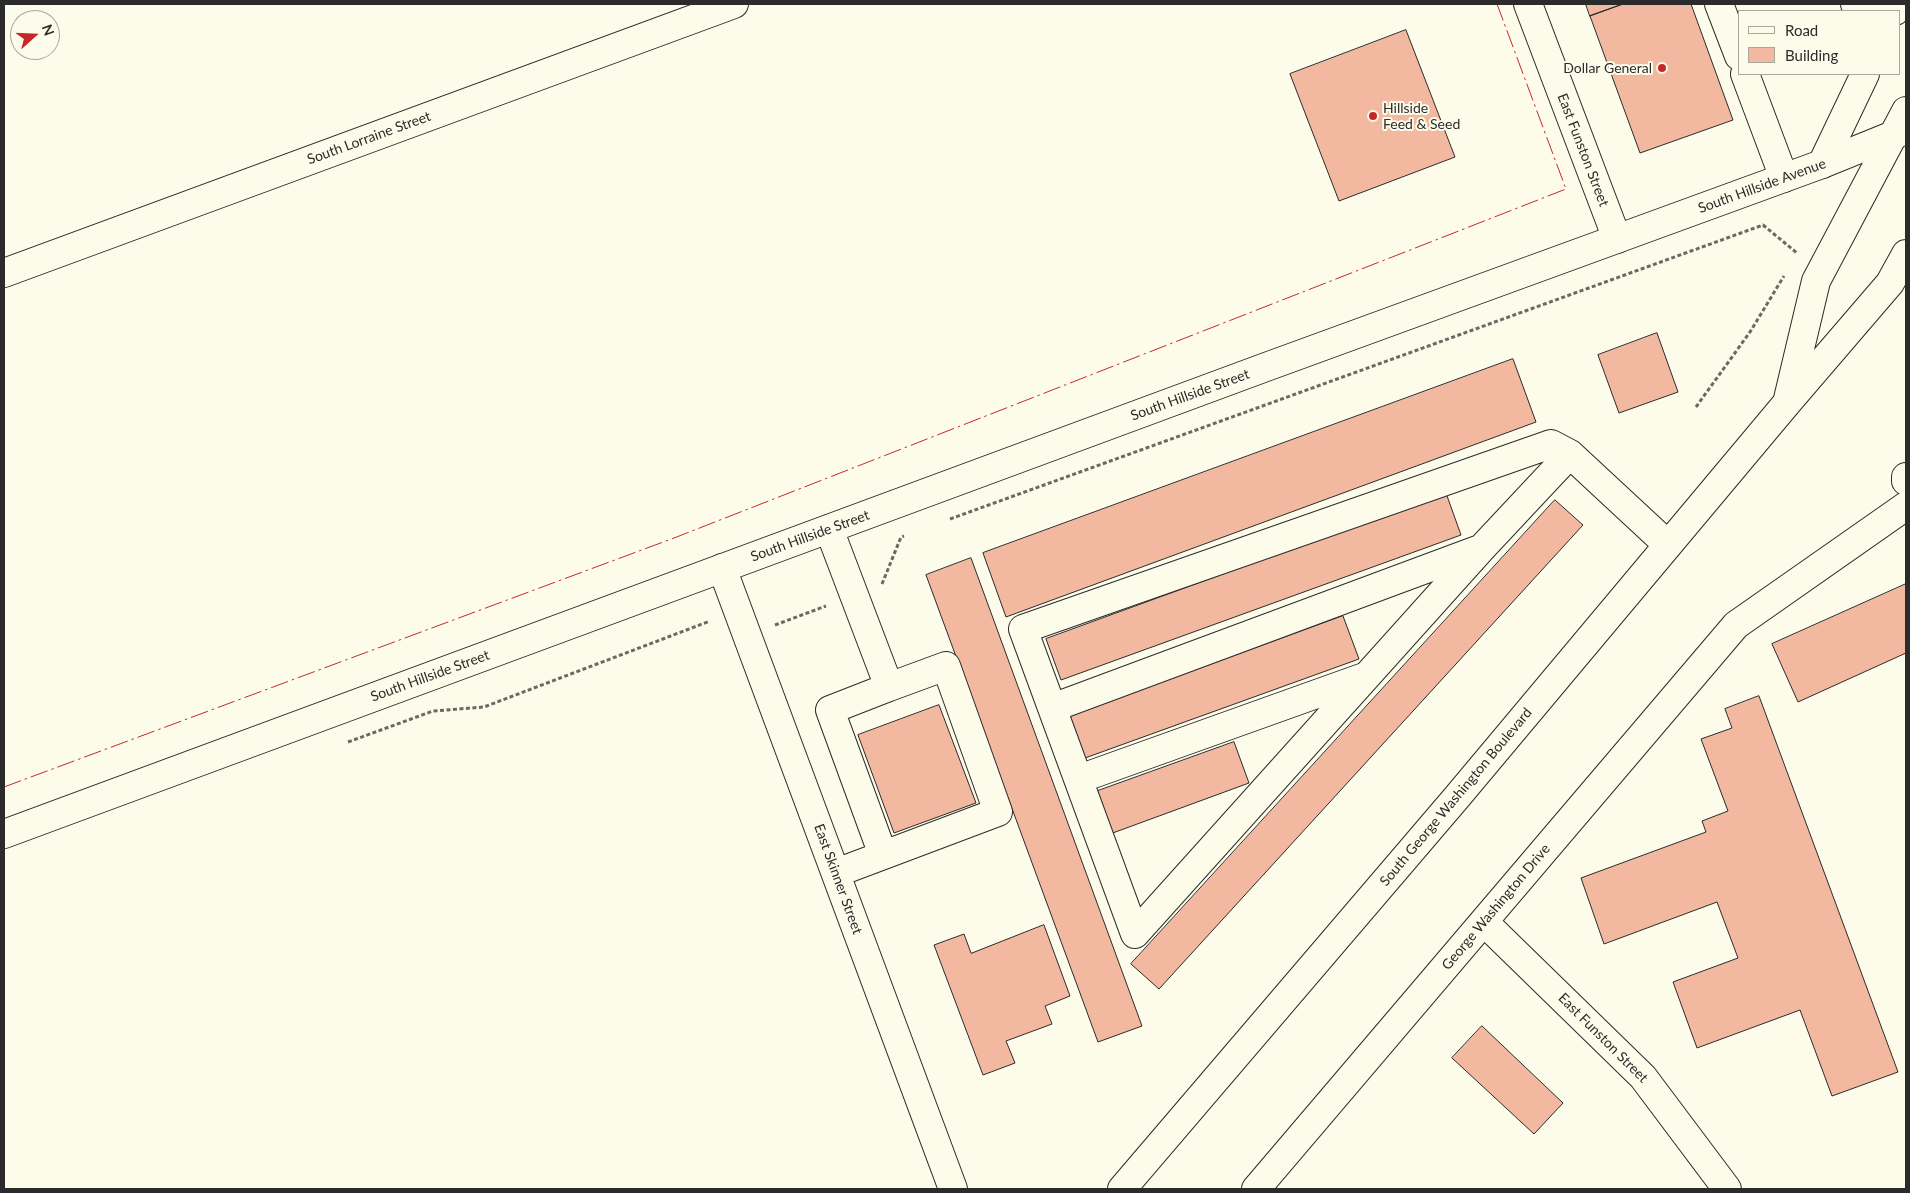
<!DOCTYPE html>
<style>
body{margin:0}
#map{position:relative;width:1910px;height:1193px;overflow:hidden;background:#fdfbea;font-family:Lato,sans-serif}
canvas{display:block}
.frame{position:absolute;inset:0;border:5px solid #2b2b2b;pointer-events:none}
.legend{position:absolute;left:1738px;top:10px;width:162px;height:65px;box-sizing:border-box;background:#fdfbea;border:1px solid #a9a89e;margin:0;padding:6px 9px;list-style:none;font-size:15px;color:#2b2b2b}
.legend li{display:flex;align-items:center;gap:10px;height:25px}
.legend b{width:25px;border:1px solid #a9a89e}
.north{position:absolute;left:10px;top:10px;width:50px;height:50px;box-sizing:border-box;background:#fdfbea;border:1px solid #a9a89e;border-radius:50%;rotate:70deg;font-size:14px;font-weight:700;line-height:20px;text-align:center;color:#2b2b2b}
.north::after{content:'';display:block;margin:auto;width:18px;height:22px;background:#c62828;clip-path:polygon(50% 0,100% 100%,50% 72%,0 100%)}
</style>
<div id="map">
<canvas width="1910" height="1193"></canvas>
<div class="frame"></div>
<ul class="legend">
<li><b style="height:6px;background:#fdfbea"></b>Road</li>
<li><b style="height:14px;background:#f2b8a0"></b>Building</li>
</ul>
<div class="north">N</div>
</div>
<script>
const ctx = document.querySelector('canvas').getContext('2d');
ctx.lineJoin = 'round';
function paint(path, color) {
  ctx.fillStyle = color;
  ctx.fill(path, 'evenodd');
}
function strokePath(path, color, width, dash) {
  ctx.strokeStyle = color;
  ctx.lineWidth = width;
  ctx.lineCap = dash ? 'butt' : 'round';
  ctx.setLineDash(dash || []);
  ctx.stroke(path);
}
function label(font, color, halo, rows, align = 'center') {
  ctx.font = font + ' Lato,sans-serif';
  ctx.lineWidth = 4;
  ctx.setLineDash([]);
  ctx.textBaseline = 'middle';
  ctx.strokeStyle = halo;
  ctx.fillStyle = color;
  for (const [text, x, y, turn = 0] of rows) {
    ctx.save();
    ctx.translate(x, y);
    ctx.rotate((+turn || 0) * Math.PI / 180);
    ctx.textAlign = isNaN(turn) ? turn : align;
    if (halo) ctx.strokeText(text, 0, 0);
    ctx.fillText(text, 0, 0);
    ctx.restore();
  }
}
const building = new Path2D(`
 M 1586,4 L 1623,4 L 1590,16 Z
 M 1623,4 L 1691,4 L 1733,120 L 1640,153 L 1590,16 Z
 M 1406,30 L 1455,157 L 1339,201 L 1290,74 Z
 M 1657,333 L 1678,392 L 1619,413 L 1598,355 Z
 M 1513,359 L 1536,422 L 1006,617 L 983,553 Z
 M 1446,493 L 1461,535 L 1061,680 L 1046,639 Z
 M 1555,500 L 1583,525 L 1159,989 L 1131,964 Z
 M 971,558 L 1142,1026 L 1098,1042 L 926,575 Z
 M 1906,584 L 1906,653 L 1798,702 L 1772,644 Z
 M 1343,616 L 1359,659 L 1085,758 L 1070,716 Z
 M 1759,696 L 1898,1072 L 1832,1096 L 1800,1010 L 1697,1048 L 1673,982 L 1738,958 L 1717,902 L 1604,944 L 1581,878 L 1706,832 L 1702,821 L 1728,811 L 1701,739 L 1732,728 L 1725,709 Z
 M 939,705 L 976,803 L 894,833 L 858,735 Z
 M 1234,742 L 1249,783 L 1110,834 L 1095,792 Z
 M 1044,925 L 1070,996 L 1045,1006 L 1052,1024 L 1006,1041 L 1015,1063 L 983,1075 L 934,945 L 964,934 L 971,953 Z
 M 1482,1026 L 1563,1103 L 1534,1134 L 1452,1058 Z`);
const path = new Path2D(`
 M 1696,407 L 1750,332 L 1784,276
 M 950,519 L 1763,225 L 1797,253
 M 882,584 L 901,537 L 904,536
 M 775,625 L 826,606
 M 348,742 L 433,711 L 484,707 L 710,621`);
const minor = new Path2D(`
 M 1528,4 L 1617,239
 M 1719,4 L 1739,56
 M 1855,4 L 1870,11
 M 1895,11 L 1899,4
 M 1745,74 L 1784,178
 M 1822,164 L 1865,74
 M 4,273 L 734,4
 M 1788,399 L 1816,281 L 1906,111
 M 1570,454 L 1481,549 L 1135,934 L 1023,629 L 1551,444 L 1570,454 L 1668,545
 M 1906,477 L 1906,481
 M 829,529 L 889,687 L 946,666 L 998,812 L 836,873
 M 722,568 L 953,1189
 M 1052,708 L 1477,550
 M 1079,779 L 1364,677
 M 883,855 L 830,710 L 889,687
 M 1484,922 L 1643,1077 L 1727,1189
 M 1122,1189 L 1457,797 L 1787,403 L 1890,283 L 1906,254
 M 1256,1189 L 1736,625 L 1906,506`);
const major = new Path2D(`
 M 4,834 L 1266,367 L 1822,164 L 1906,130`);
const power = new Path2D(`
 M 4,787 L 674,538 L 1566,189 L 1497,4`);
const markers = [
 [1662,68,5,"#c62828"],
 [1373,116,5,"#c62828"]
];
const poiNames = [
 ["Dollar General",1652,68],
 ["Hillside",1383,108,"left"],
 ["Feed & Seed",1383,124,"left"]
];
const streetNames = [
 ["South Lorraine Street",369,138,-20],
 ["East Funston Street",1583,150,69],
 ["South Hillside Avenue",1762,186,-20],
 ["South Hillside Street",1190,395,-20],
 ["South Hillside Street",810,536,-20],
 ["South Hillside Street",430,676,-20],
 ["South George Washington Boulevard",1456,797,-50],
 ["East Skinner Street",838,879,70],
 ["George Washington Drive",1496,907,-50],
 ["East Funston Street",1603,1038,45]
];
paint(building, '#f2b8a0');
strokePath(building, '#2b2b2b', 1);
strokePath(minor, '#2b2b2b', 30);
strokePath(major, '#2b2b2b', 30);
strokePath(path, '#6a6964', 3, [4, 2.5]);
strokePath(minor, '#fdfbea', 28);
strokePath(major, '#fdfbea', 28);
strokePath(power, '#c62828', 1, [18, 4, 2.5, 4]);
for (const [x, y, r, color] of markers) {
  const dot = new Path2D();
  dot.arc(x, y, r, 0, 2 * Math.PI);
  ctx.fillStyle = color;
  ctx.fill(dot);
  strokePath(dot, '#fdfbea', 2);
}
label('14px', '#2b2b2b', '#fdfbea', poiNames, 'right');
label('14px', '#2b2b2b', '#fdfbea', streetNames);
</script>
